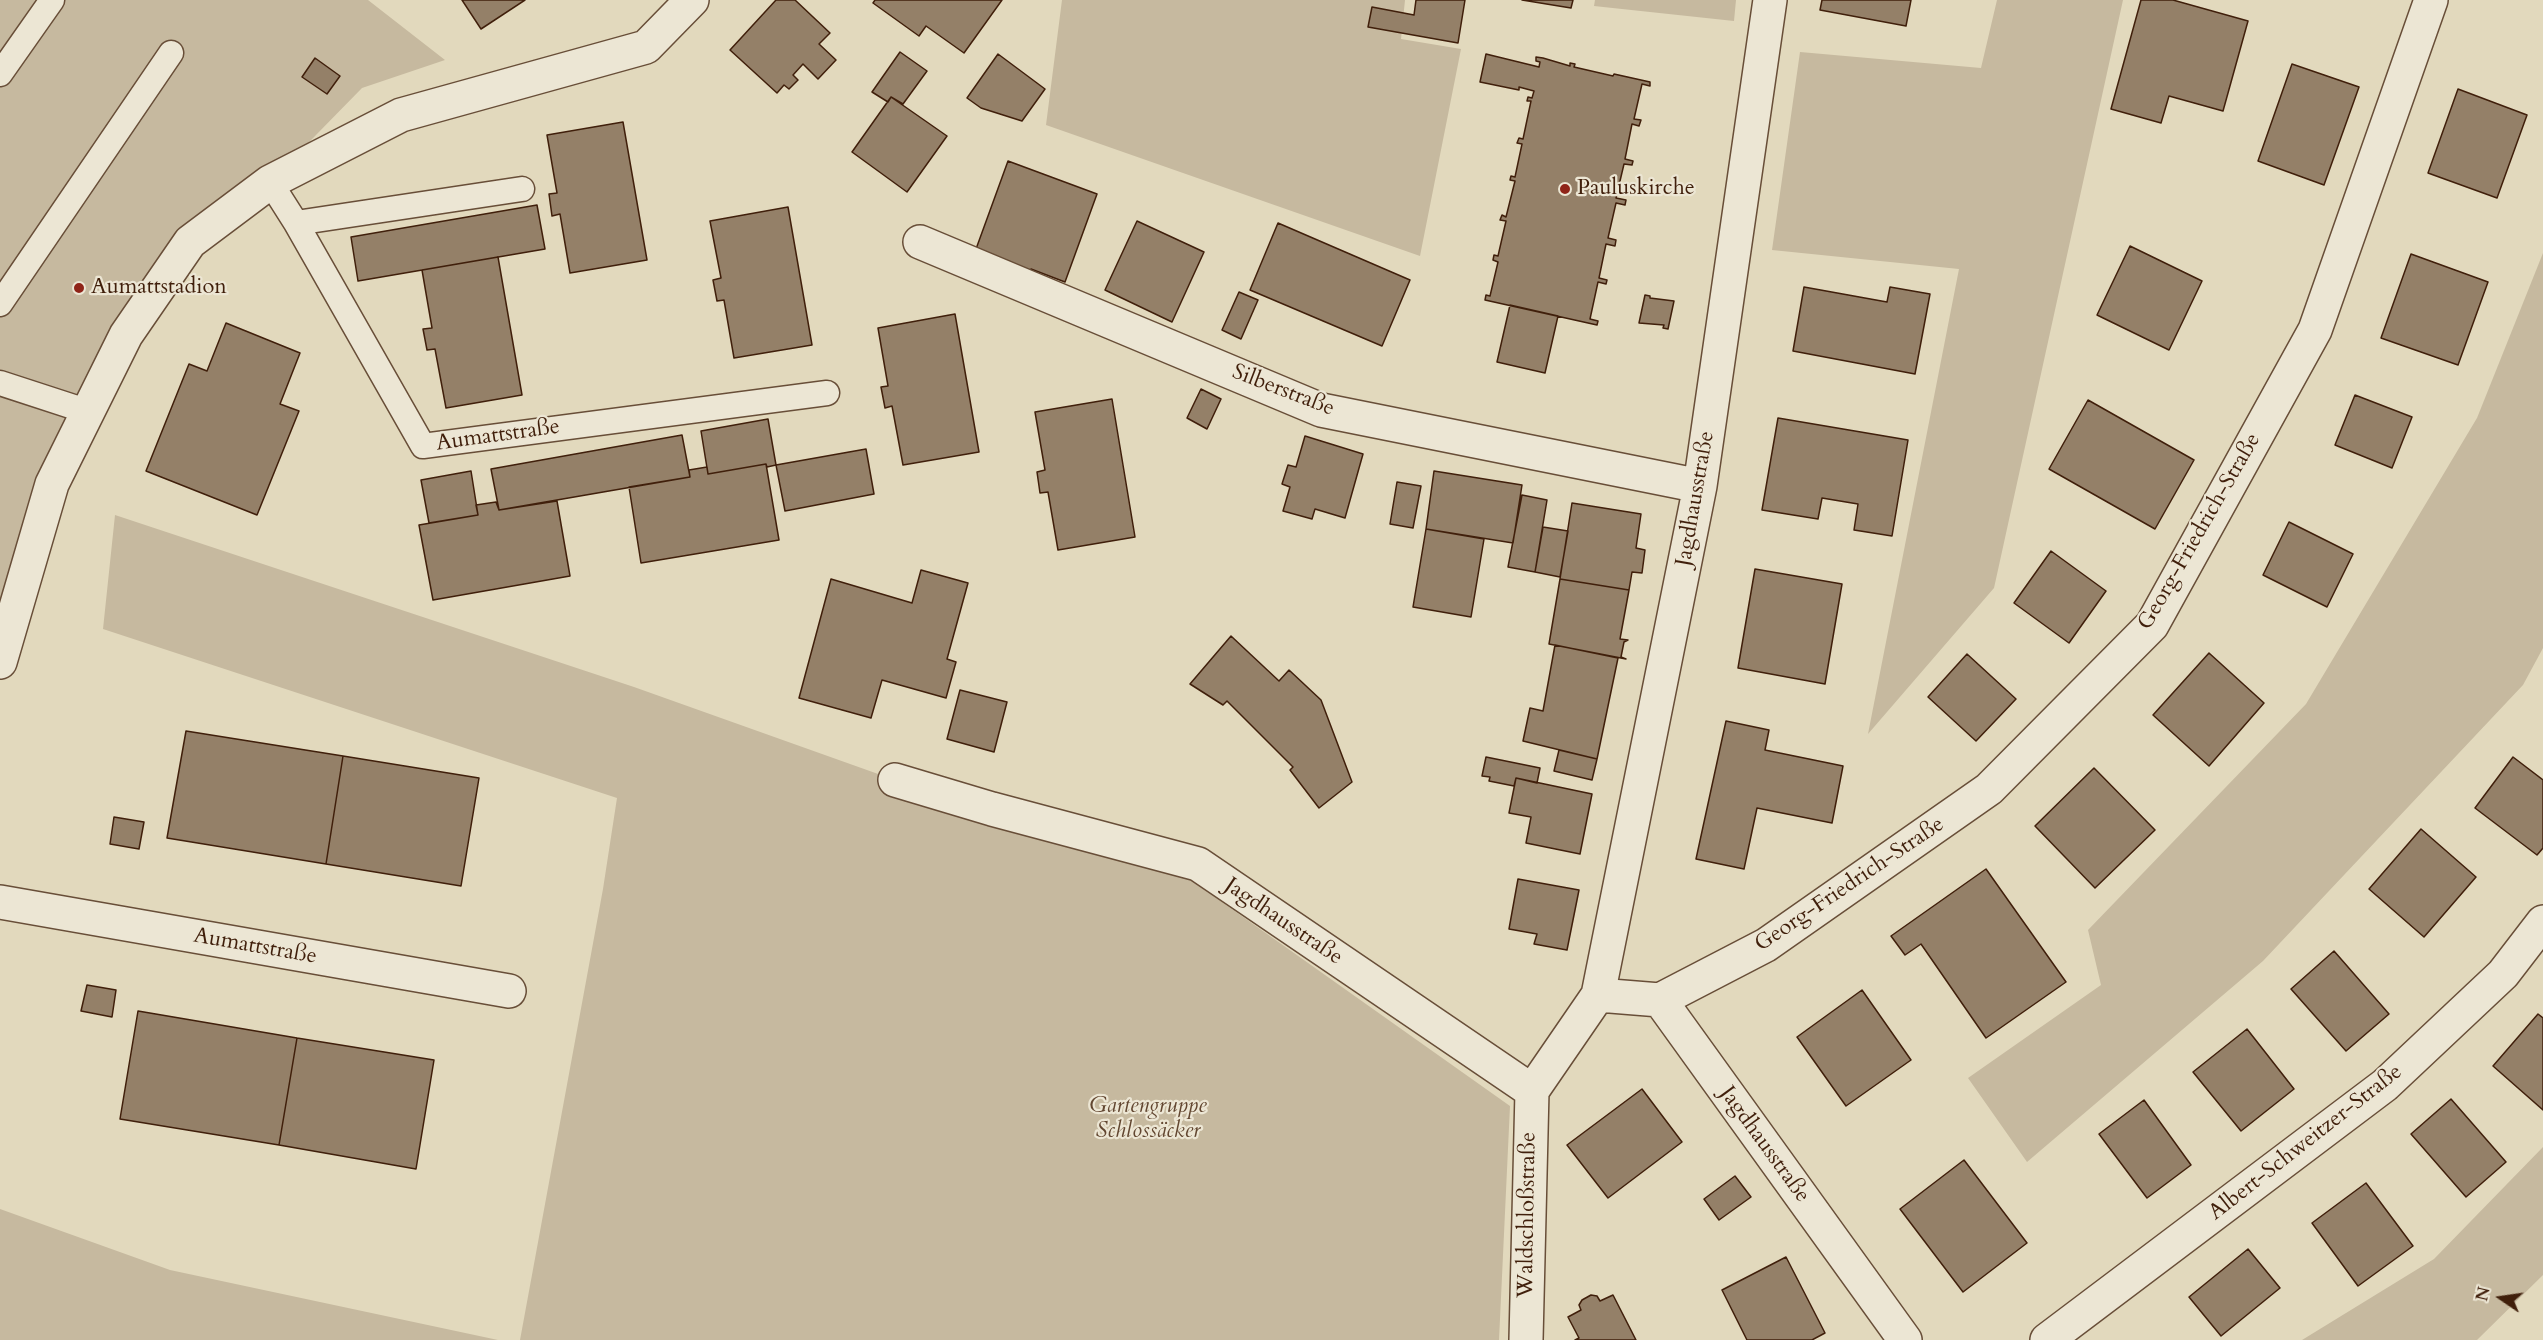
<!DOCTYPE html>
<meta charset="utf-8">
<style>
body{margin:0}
#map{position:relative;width:2543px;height:1340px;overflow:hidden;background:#e2d9bd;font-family:Cardo,serif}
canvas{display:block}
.north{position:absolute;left:2471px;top:1268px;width:60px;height:60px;-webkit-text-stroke:4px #ece6d4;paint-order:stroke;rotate:283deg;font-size:16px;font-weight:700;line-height:24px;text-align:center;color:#401f0b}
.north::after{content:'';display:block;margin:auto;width:21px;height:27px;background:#401f0b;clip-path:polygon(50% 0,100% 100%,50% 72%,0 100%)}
</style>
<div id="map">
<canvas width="2543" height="1340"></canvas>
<div class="north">N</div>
</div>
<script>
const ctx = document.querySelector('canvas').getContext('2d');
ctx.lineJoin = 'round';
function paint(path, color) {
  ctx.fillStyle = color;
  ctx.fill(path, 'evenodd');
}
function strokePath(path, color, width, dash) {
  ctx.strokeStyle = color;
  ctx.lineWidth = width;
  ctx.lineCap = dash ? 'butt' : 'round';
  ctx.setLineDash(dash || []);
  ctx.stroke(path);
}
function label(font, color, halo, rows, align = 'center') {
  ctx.font = font + ' Cardo,serif';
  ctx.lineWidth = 4.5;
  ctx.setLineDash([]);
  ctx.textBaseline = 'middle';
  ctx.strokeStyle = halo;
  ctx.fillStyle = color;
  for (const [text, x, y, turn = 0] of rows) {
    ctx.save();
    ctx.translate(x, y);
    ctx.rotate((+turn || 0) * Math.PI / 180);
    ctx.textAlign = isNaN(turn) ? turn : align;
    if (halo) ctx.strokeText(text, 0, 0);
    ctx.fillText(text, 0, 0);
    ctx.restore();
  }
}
const green = new Path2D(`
 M 0,0 L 368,0 L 445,60 L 362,88 L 270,182 L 190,242 L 126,335 L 0,662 Z
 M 1062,0 L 1405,0 L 1401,39 L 1461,49 L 1420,256 L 1046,125 Z
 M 1595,0 L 1736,0 L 1734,21 L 1594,6 Z
 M 1997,0 L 2123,0 L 1994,588 L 1868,734 L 1959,269 L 1772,250 L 1800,52 L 1981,68 Z
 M 2543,253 L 2543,648 L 2523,685 L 2263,961 L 2027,1162 L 1968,1078 L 2101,985 L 2088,930 L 2306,704 L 2477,418 Z
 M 115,515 L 634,687 L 895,780 L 1181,873 L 1510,1106 L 1499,1340 L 520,1340 L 603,889 L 617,798 L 103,629 Z
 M 2543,1147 L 2543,1275 L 2477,1340 L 2302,1340 L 2434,1259 Z
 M 0,1209 L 170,1270 L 498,1340 L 0,1340 Z`);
const building = new Path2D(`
 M 462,0 L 525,0 L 481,29 Z
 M 776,0 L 795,0 L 830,33 L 819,44 L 836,60 L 818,79 L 803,64 L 793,75 L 798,80 L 789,89 L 784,85 L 777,93 L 730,50 Z
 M 875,0 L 1002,0 L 964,53 L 926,26 L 919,36 L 873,3 Z
 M 1416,0 L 1465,0 L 1458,43 L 1368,27 L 1372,7 L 1414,15 Z
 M 1522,0 L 1573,0 L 1571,8 Z
 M 1822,0 L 1911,0 L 1906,26 L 1820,10 Z
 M 2141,0 L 2173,0 L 2248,21 L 2223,111 L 2169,96 L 2161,123 L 2111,109 Z
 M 900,52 L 927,71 L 903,104 L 891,97 L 888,102 L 872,92 Z
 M 998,54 L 1045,89 L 1022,121 L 981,108 L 967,98 Z
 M 1486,54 L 1539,67 L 1540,62 L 1536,61 L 1536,57 L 1543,58 L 1570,66 L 1570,63 L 1575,64 L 1574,67 L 1613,76 L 1614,74 L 1650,82 L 1650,86 L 1642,84 L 1634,119 L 1641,120 L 1639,126 L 1632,124 L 1625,159 L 1633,161 L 1632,165 L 1624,164 L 1616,198 L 1626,200 L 1625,205 L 1616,203 L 1608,238 L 1616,240 L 1615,246 L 1606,244 L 1599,278 L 1607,280 L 1606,284 L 1598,282 L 1590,319 L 1598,321 L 1597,325 L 1485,300 L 1486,295 L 1490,296 L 1498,262 L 1493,260 L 1494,255 L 1498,256 L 1506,221 L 1500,220 L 1502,215 L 1506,217 L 1515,181 L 1510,180 L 1511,176 L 1515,177 L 1522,144 L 1517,143 L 1519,138 L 1523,139 L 1531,101 L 1527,101 L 1528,97 L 1532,98 L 1534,91 L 1519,87 L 1519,90 L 1480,82 Z
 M 315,58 L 340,76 L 327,94 L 302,77 Z
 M 2292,64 L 2359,87 L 2324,185 L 2258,161 Z
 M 2458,89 L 2527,115 L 2497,198 L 2428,173 Z
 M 891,97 L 947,136 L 907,192 L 852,152 Z
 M 623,122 L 647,260 L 570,273 L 560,214 L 552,216 L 549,194 L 557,193 L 547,135 Z
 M 1008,161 L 1097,194 L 1065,282 L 1031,269 L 1030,272 L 1009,264 L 1011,262 L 976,249 Z
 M 537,205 L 545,249 L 358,281 L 351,237 Z
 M 788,207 L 812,345 L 734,358 L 724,300 L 717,301 L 713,280 L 721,278 L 710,221 Z
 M 1137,221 L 1204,252 L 1172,322 L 1105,290 Z
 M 1278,223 L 1410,280 L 1382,346 L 1250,290 Z
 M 2130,246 L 2202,281 L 2169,350 L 2097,315 Z
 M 2411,254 L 2488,282 L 2458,365 L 2381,338 Z
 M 498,257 L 522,395 L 446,408 L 435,349 L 427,350 L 423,329 L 432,328 L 422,270 Z
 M 1804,287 L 1887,302 L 1890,287 L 1930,294 L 1915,374 L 1793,351 Z
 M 1239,292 L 1258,300 L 1241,339 L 1222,330 Z
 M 1645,295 L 1650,296 L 1650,298 L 1674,301 L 1668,329 L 1663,328 L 1664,325 L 1639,323 Z
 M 1510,305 L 1558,316 L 1545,373 L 1497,362 Z
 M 955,314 L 979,452 L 903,465 L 892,406 L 885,408 L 881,387 L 888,386 L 878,328 Z
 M 226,323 L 300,353 L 280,404 L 299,411 L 257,515 L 146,471 L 189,364 L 207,371 Z
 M 1201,389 L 1221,399 L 1207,429 L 1187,418 Z
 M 2355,395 L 2412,417 L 2392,468 L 2335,445 Z
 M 1112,399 L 1135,537 L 1058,550 L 1048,492 L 1040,493 L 1037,472 L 1045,470 L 1035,412 Z
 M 2088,400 L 2194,460 L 2155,529 L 2049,469 Z
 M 1778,418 L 1908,440 L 1892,536 L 1854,530 L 1858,504 L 1822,498 L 1818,519 L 1762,510 Z
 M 768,419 L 776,465 L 767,467 L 766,464 L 708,474 L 701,431 Z
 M 682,435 L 690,477 L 499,510 L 491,469 Z
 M 1305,436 L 1363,454 L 1345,518 L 1315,509 L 1312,519 L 1283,511 L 1290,487 L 1282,484 L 1288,465 L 1296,467 Z
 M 866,449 L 874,494 L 785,511 L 776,465 Z
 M 766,464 L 779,540 L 641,563 L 629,487 L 690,477 L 689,470 L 707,467 L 708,474 Z
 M 471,471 L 478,515 L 429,523 L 421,480 Z
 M 1434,471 L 1522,485 L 1513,543 L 1426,529 Z
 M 1397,482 L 1421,486 L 1413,528 L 1390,524 Z
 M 1522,495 L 1547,500 L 1535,572 L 1508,567 Z
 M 557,501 L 570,576 L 433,600 L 419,525 L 478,515 L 476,505 L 496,502 L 499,510 Z
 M 1572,503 L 1641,514 L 1636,548 L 1645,550 L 1642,573 L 1632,572 L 1629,590 L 1560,579 Z
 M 2289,522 L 2353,554 L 2327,607 L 2263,575 Z
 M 1543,527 L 1568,531 L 1560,577 L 1535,572 Z
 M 1426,529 L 1484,539 L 1471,617 L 1413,607 Z
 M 2051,551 L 2106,591 L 2069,643 L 2014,603 Z
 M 1755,569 L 1842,584 L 1825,684 L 1738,668 Z
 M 921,570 L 968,583 L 947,659 L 956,662 L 946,698 L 882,680 L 871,718 L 799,698 L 831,579 L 912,603 Z
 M 1560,579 L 1629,590 L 1620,639 L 1628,640 L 1624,642 L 1621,657 L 1626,659 L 1549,644 Z
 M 1231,636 L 1279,681 L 1289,670 L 1321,700 L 1352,782 L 1319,808 L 1290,770 L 1293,767 L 1227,701 L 1223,705 L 1190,684 Z
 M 1555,645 L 1618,658 L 1597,759 L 1523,741 L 1530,708 L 1543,711 Z
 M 2209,653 L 2264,703 L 2209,766 L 2153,715 Z
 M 1967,654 L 2016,699 L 1976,741 L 1928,697 Z
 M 960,690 L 1007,702 L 994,752 L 947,739 Z
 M 1726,721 L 1769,730 L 1765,750 L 1843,766 L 1832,823 L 1757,808 L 1744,869 L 1696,859 Z
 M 186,731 L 343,756 L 326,864 L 167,838 Z
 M 1559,750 L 1597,759 L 1592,780 L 1554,771 Z
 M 343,756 L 479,778 L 461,886 L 326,864 Z
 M 1486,757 L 1540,768 L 1537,783 L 1516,778 L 1514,786 L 1489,781 L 1490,777 L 1482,776 Z
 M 2513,757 L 2543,780 L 2543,848 L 2537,855 L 2475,808 Z
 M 2094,768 L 2155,830 L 2095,888 L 2035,826 Z
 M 1516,778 L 1592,794 L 1580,854 L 1526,843 L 1531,817 L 1509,813 Z
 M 114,817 L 144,822 L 139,849 L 110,844 Z
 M 2421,829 L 2476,877 L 2424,937 L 2369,889 Z
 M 1986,869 L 2066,982 L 1986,1038 L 1921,944 L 1905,955 L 1891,936 Z
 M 1518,879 L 1579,890 L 1567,950 L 1534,944 L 1537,934 L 1509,929 Z
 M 2334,951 L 2389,1014 L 2346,1051 L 2291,989 Z
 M 87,985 L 116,990 L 112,1017 L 81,1011 Z
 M 1862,990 L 1911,1060 L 1846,1106 L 1797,1037 Z
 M 138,1011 L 297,1038 L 279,1145 L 120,1119 Z
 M 2538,1014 L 2543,1018 L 2543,1110 L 2493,1066 Z
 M 2247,1029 L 2294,1089 L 2241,1131 L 2193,1072 Z
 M 297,1038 L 434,1060 L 416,1169 L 279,1145 Z
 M 1642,1089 L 1682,1142 L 1608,1198 L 1567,1145 Z
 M 2451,1099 L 2506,1162 L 2466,1197 L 2411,1134 Z
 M 2144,1100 L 2191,1165 L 2147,1198 L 2099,1134 Z
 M 1964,1160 L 2027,1243 L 1963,1292 L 1900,1209 Z
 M 1735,1176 L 1751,1197 L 1719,1220 L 1704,1199 Z
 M 2366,1183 L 2413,1246 L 2358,1286 L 2312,1223 Z
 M 2248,1249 L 2280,1288 L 2221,1336 L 2189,1297 Z
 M 1786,1257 L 1825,1333 L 1812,1340 L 1747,1340 L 1722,1290 Z
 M 1591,1295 L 1597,1296 L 1600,1301 L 1613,1295 L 1636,1340 L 1575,1340 L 1579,1338 L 1568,1317 L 1581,1310 L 1579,1305 L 1582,1300 Z`);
const lane = new Path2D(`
 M 0,74 L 52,0
 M 270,182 L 296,223 L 423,446 L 827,393
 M 296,223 L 522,189
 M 0,304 L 171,53
 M 0,383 L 86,411`);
const street = new Path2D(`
 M 1770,0 L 1700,486 L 1598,995 L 1660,1000 L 1905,1340
 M 920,242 L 1321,410 L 1700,486
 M 0,662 L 52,484 L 126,335 L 190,242 L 270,182 L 401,115 L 646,47 L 692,0
 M 895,780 L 992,809 L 1198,864 L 1532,1091 L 1598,995
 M 0,902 L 509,991
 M 1660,1000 L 1766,945 L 1989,789 L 2152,625 L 2315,330 L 2431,0
 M 1526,1340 L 1532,1091
 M 2047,1340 L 2385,1085 L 2503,974 L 2543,922`);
const markers = [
 [1565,189,6,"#8f2418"],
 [79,288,6,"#8f2418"]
];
const poiNames = [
 ["Pauluskirche",1577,189],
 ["Aumattstadion",91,288]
];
const streetNames = [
 ["Silberstraße",1283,391,21],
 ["Aumattstraße",498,436,-8],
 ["Jagdhausstraße",1696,499,-80],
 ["Georg-Friedrich-Straße",2200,532,-60],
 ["Georg-Friedrich-Straße",1850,885,-34],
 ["Jagdhausstraße",1283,922,34],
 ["Aumattstraße",255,947,10],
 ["Albert-Schweitzer-Straße",2306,1143,-38],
 ["Jagdhausstraße",1764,1145,54],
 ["Waldschloßstraße",1528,1215,-89]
];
const parkNames = [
 ["Gartengruppe",1148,1107],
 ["Schlossäcker",1148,1132]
];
paint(green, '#c6b99f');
paint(building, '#948068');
strokePath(building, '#401f0b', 1.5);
strokePath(lane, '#684e38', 27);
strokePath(street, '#684e38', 36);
strokePath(lane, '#ece6d4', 24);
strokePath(street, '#ece6d4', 33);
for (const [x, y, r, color] of markers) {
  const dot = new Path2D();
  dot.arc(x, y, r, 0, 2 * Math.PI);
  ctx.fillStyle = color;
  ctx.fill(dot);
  strokePath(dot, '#ece6d4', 2);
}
label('22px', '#401f0b', '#ece6d4', poiNames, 'left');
label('22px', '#401f0b', '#ece6d4', streetNames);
label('italic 22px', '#624630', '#ece6d4', parkNames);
</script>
